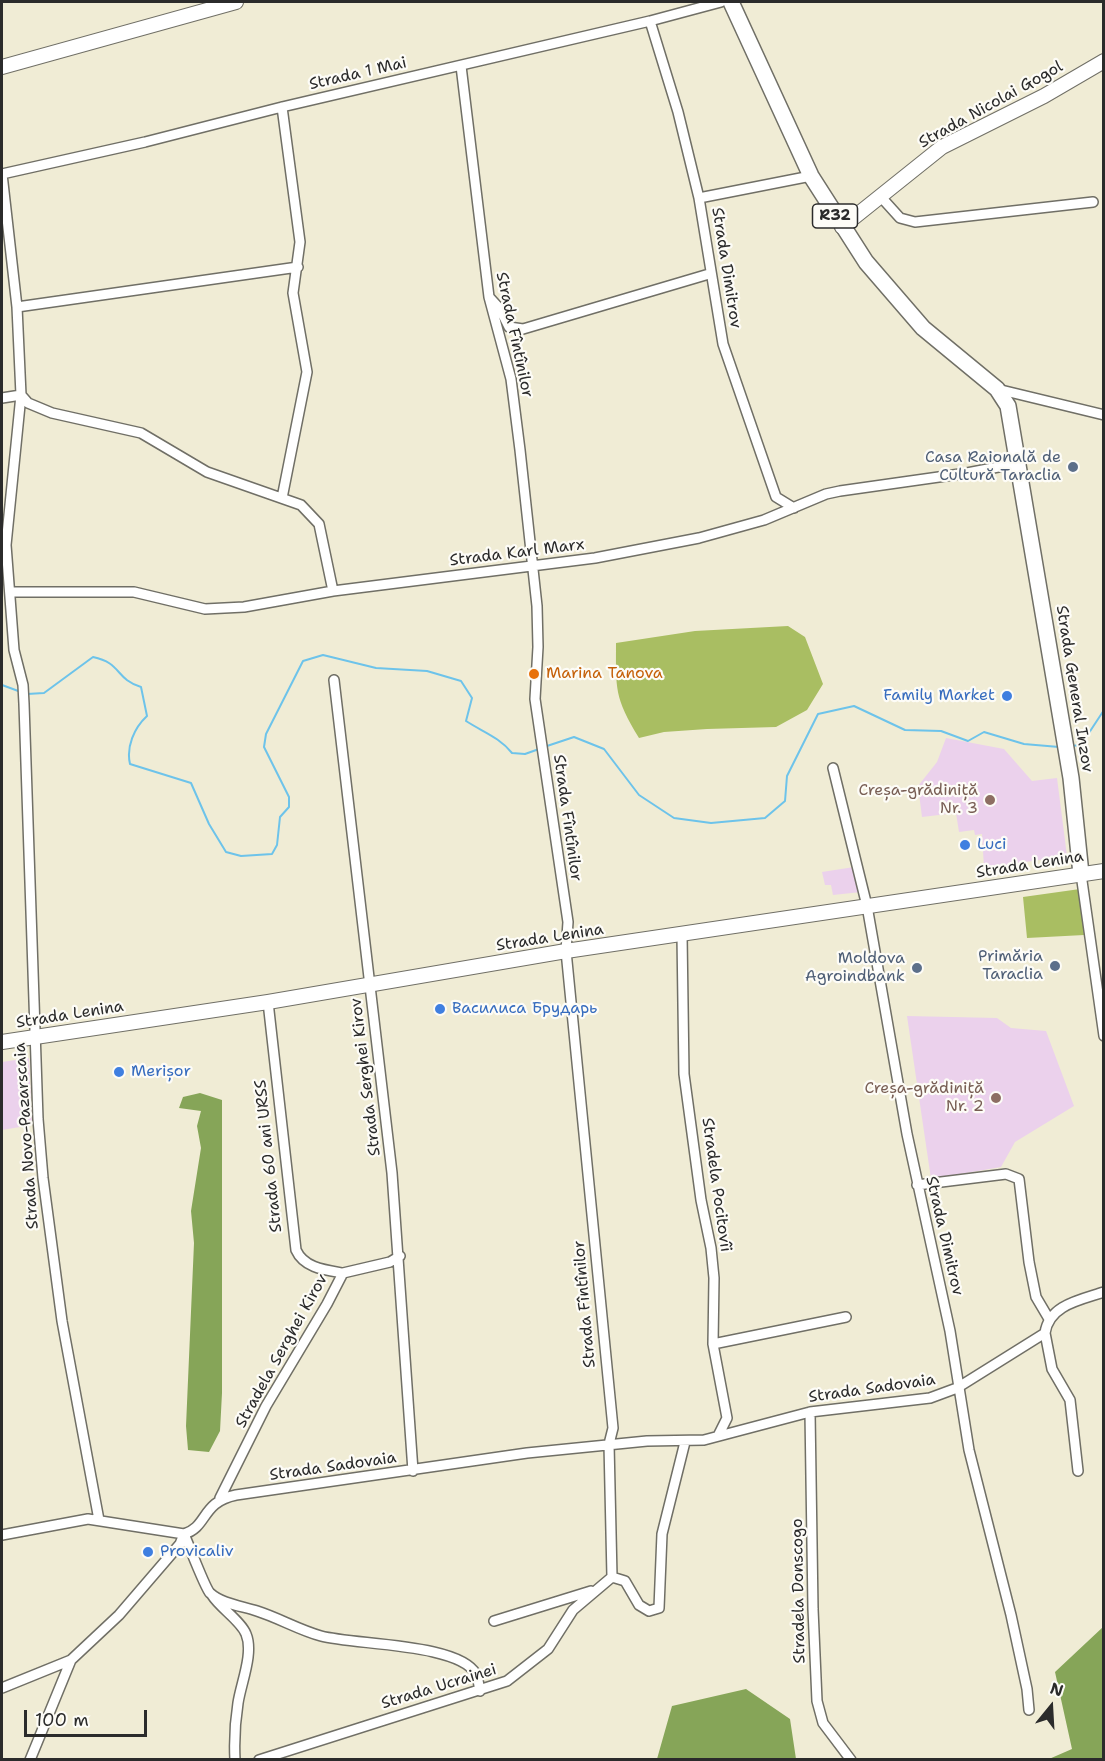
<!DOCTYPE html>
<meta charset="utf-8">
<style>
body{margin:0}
#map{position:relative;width:1105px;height:1761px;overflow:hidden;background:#f0ecd5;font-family:"Shantell Sans",sans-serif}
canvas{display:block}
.frame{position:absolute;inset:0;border:3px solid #2b2b2b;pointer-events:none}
.north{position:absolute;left:1021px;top:1677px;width:60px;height:60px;-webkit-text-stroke:4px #fdfcf7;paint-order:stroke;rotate:18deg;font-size:16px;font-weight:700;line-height:24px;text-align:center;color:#2b2b2b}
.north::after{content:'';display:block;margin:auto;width:21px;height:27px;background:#2b2b2b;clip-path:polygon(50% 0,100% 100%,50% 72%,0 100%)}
.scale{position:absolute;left:24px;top:1710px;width:123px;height:27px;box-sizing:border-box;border:3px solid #2b2b2b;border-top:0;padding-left:8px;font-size:18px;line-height:21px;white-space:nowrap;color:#2b2b2b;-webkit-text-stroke:4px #fdfcf7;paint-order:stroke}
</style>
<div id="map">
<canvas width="1105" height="1761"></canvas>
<div class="frame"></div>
<div class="north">N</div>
<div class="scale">100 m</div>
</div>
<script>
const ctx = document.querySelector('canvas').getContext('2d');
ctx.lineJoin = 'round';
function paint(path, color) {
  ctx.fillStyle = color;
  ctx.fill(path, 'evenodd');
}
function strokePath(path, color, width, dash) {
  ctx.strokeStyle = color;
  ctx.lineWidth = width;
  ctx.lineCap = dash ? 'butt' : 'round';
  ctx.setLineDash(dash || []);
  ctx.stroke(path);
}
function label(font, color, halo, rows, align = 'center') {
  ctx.font = font + ' "Shantell Sans",sans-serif';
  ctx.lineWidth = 4.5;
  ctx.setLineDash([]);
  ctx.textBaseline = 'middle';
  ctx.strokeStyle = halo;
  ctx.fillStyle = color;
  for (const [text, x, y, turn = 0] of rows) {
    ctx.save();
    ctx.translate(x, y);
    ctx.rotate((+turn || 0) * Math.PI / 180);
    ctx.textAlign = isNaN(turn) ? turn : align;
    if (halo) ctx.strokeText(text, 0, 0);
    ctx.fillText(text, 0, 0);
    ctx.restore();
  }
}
const built = new Path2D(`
 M 946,738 L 1004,749 L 1032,781 L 1057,778 L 1067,856 L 984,868 L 982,834 L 975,835 L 974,830 L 959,832 L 956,813 L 922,817 L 918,786 L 937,762 Z
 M 854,867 L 861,892 L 833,895 L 831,885 L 825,885 L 822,872 Z
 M 907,1016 L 997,1018 L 1011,1028 L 1046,1031 L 1074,1106 L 1015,1142 L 1001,1167 L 931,1179 Z
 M 29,1058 L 32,1125 L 2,1130 L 2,1062 Z`);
const green = new Path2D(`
 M 788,626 L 805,637 L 823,684 L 807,710 L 776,727 L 707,729 L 664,732 L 639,738 C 614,697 616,689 616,643 L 695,631 Z
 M 1080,889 L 1084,935 L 1027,938 L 1023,897 Z`);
const forest = new Path2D(`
 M 200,1093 L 222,1100 L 222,1393 L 220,1431 L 209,1452 L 188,1450 L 186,1426 L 194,1243 L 191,1211 L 201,1148 L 197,1126 L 201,1111 L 179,1108 L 183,1097 Z
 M 1103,1627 L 1103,1759 L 1049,1759 L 1072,1749 L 1055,1672 Z
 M 746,1689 L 790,1719 L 796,1759 L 657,1759 L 672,1706 Z`);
const stream = new Path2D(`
 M 2,685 L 21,692
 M 27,694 L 44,693 L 93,657 C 122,663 115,679 141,687 L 147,716 C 134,728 126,747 130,764 L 191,783 L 209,824 L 226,852 L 241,856 L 272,854 L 277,845 L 280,817 L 289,807 L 289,797 L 264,747 L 266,734 L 303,661 L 323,655 L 376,668 L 427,671 L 461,681 L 472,698 L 466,721 C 483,732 499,737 512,753 L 525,754 L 539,749
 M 1071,746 L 1081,745 L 1104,710
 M 544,747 L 574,737 L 604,749 L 639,795 L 674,818 L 711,823 L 765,818 L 785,801 L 787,776 L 818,714 L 854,706 L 905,730 L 941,731 L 968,741 L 984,732 L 1024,744 L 1059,747`);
const street = new Path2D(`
 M 650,21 L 678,112 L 699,198 L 723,344 L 776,497 L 794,508
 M 461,66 L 489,297 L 511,379 L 520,450 L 537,606 L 538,647 L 535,699 L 568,922 L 566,951 L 613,1428 L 609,1444 L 612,1577
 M 2,174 L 17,307 L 21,395 L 6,545 L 14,650 L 23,685 L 24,704 L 38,1119 L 43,1178 L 62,1321 L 99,1520
 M 2,174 L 145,142 L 282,107 L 650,21 L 721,2
 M 881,197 L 900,218 L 915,222 L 1093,202
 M 699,198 L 811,176
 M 490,298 L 500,309 L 509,327 L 523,329 L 709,274
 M 17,307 L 298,267
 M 997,389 L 1104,415
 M 2,398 L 21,395 L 28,403 L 52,413 L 141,433 L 207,472 L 301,505 L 319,524 L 333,591
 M 282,498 L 307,372 L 293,293 L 300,242 L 282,107
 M 11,592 L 134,592 L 205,609 L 244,607 L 333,591 L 595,558 L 699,538 L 764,520 L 826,494 L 840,491 L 967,473 L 1019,463
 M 334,680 L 392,1173 L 413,1471
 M 833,768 L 867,906 L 907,1134 L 950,1331 L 969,1450 L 1011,1615 L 1027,1689 L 1029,1710
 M 1081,874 L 1104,1036
 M 682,935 L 684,1074 L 701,1200 L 711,1248 L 714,1278 L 713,1344 L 727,1418 L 718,1436
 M 268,1002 L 296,1250 C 304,1268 325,1270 343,1273
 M 917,1185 L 1006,1174 L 1019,1179 L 1029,1262 L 1036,1297 L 1049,1319
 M 1045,1333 L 1052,1369 L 1070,1400 L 1078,1471
 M 713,1344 L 846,1317
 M 810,1412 L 813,1609 L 817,1701 L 823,1723 L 851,1760
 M 220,1498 L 266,1406 L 327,1304 L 343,1273 L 390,1262 L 400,1256
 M 184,1534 C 189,1545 205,1588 210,1593 C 222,1604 242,1606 257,1611 C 279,1618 299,1630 321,1636 C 354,1645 459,1643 476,1674 C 478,1678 479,1686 480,1691
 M 2,1535 L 88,1519 L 184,1534 C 208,1527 201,1502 236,1495 L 527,1453 L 647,1441 L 704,1440 L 810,1412 L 930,1398 L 957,1388 L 1045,1333 C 1049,1305 1080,1300 1104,1292
 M 612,1577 L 625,1581 L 639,1605 L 649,1611 L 659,1608 L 662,1534 L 685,1442
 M 212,1595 C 220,1608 241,1621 246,1634 C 254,1653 241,1683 238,1703 C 235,1722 234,1740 235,1760
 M 494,1621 L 591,1591
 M 2,1688 L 71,1660
 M 30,1760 L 71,1660 L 119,1615 L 180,1544 L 184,1534
 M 259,1760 L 507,1681 L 548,1649 L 573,1610 L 612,1577`);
const secondary = new Path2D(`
 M 2,67 L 236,2
 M 842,227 L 942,147 L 1044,96 L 1104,61
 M 2,1042 L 268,1002 L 566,951 L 1104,871`);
const primary = new Path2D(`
 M 731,2 L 811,176 L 866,262 L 923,328 L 997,389 L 1008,406 L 1071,778 L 1081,874`);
const markers = [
 [1073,467,6,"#5c6f8a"],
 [534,674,6,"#e8710a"],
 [1007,696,6,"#3f7fe0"],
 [990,800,6,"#8d6e63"],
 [965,845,6,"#3f7fe0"],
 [1055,966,6,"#5c6f8a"],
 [917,968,6,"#5c6f8a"],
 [440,1009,6,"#3f7fe0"],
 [119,1072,6,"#3f7fe0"],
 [996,1098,6,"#8d6e63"],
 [148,1552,6,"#3f7fe0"]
];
const shields = [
 [835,216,45]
];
const shieldNames = [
 ["R32",835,216]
];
const streetNames = [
 ["Strada 1 Mai",358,74,-13],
 ["Strada Nicolai Gogol",991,105,-29],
 ["Strada Dimitrov",726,268,81],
 ["Strada Fîntînilor",514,335,78],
 ["Strada Karl Marx",517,553,-7],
 ["Strada General Inzov",1074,689,81],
 ["Strada Fîntînilor",567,818,82],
 ["Strada Lenina",1030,865,-9],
 ["Strada Lenina",550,938,-9],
 ["Strada Lenina",70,1015,-9],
 ["Strada Serghei Kirov",366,1077,-97],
 ["Strada Novo-Pazarscaia",27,1136,-94],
 ["Strada 60 ani URSS",269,1156,-96],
 ["Stradela Pocitovîi",716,1185,82],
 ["Strada Dimitrov",944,1236,77],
 ["Strada Fîntînilor",585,1304,-95],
 ["Stradela Serghei Kirov",282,1351,-61],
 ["Strada Sadovaia",872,1389,-8],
 ["Strada Sadovaia",333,1467,-8],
 ["Stradela Donscogo",799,1591,-91],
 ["Strada Ucrainei",439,1687,-17]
];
const serviceNames = [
 ["Casa Raională de",1061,458],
 ["Cultură Taraclia",1061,476],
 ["Primăria",1043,957],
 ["Taraclia",1043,975],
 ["Moldova",905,959],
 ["Agroindbank",905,977]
];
const foodNames = [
 ["Marina Tanova",546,674]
];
const shopNames = [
 ["Family Market",995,696,"right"],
 ["Luci",977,845],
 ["Василиса Брударь",452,1009],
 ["Merișor",131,1072],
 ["Provicaliv",160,1552]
];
const educationNames = [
 ["Creșa-grădiniță",978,791],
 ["Nr. 3",978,809],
 ["Creșa-grădiniță",984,1089],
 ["Nr. 2",984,1107]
];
paint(built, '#ebd1ec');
paint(green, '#a9be62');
paint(forest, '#86a558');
strokePath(stream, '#6dc3ea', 2);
strokePath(street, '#706f66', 12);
strokePath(secondary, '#706f66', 16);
strokePath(primary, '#706f66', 18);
strokePath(street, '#fff', 9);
strokePath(secondary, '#fff', 14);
strokePath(primary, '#fff', 15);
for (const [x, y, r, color] of markers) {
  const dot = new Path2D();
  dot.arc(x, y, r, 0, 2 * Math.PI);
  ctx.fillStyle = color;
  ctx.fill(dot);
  strokePath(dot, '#fdfcf7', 2);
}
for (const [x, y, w] of shields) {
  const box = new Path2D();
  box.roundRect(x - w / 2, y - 12, w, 24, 4.5);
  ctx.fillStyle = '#fdfcf7';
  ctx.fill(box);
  strokePath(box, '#2b2b2b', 1.5);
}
label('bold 15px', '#2b2b2b', null, shieldNames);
label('16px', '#2b2b2b', '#fdfcf7', streetNames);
label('16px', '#4e5e75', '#fdfcf7', serviceNames, 'right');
label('16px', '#c56008', '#fdfcf7', foodNames, 'left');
label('16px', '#366cbe', '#fdfcf7', shopNames, 'left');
label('16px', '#785e54', '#fdfcf7', educationNames, 'right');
</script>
